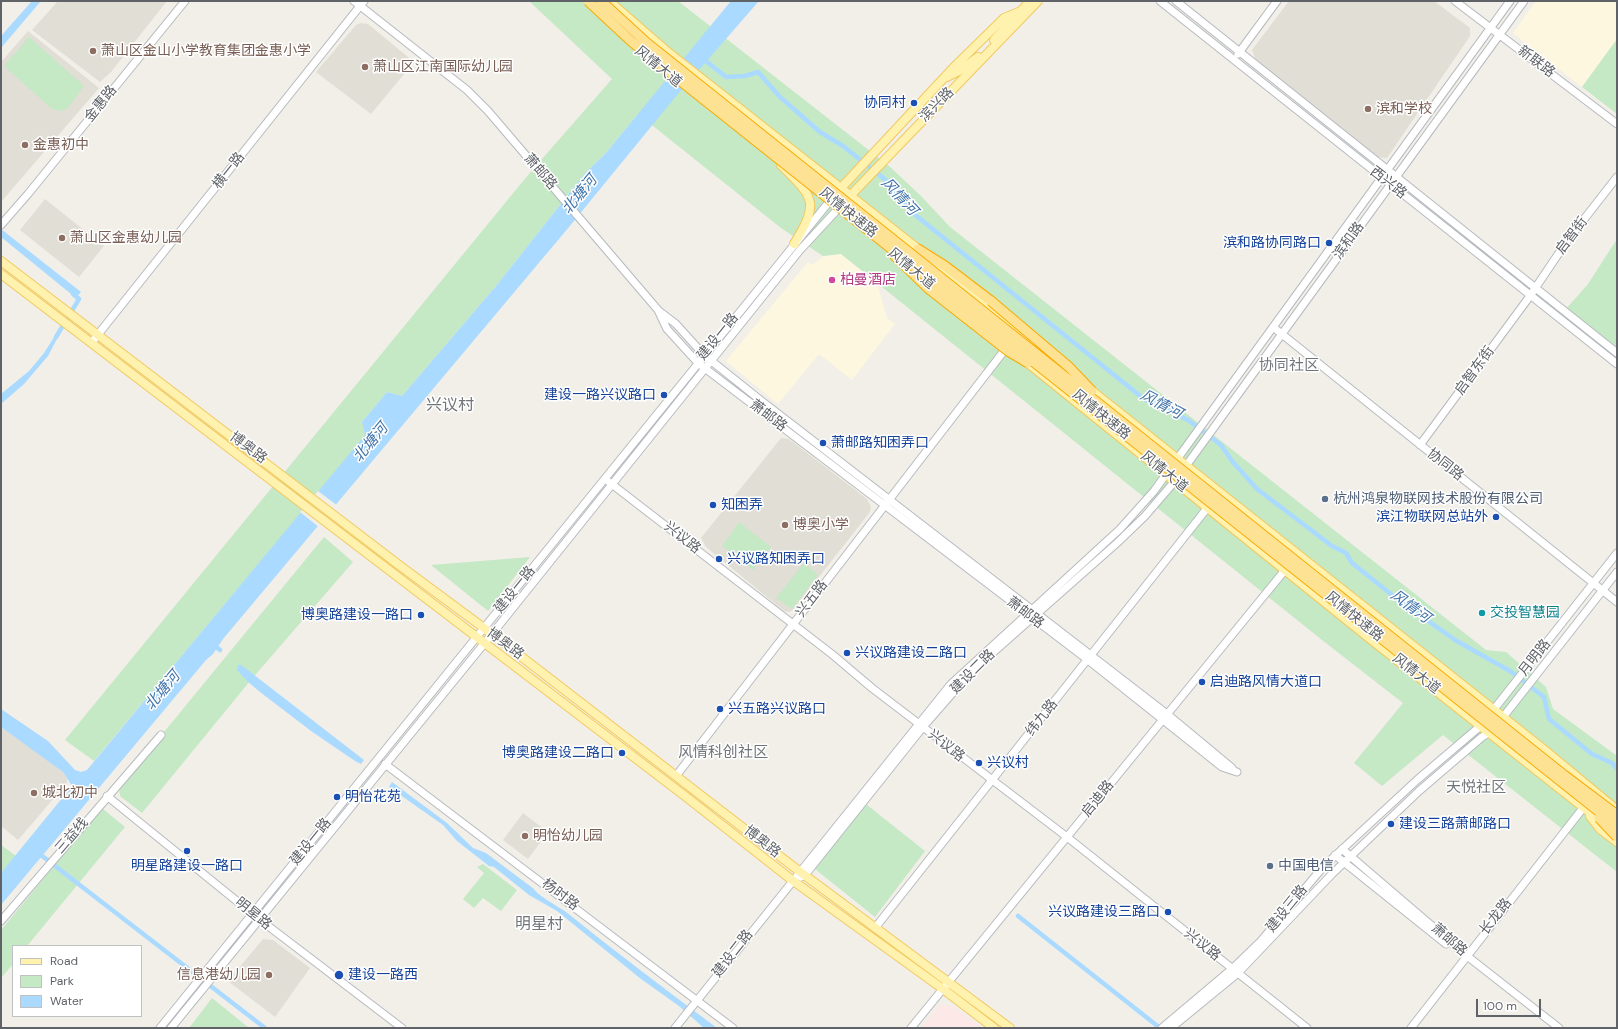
<!DOCTYPE html>
<meta charset="utf-8">
<style>
body{margin:0}
#map{position:relative;width:1618px;height:1029px;overflow:hidden;background:#f1efe8;font-family:"DM Sans",sans-serif}
canvas{display:block}
.frame{position:absolute;inset:0;border:2px solid #5f6368;pointer-events:none}
.legend{position:absolute;left:12px;top:945px;width:130px;height:72px;box-sizing:border-box;background:#fff;border:1px solid #bfc1c3;margin:0;padding:5px 7px;list-style:none;font-size:12px;color:#5f6368}
.legend li{display:flex;align-items:center;gap:8px;height:20px}
.legend b{width:20px;border:1px solid #bfc1c3}
.scale{position:absolute;left:1476px;top:999px;width:65px;height:18px;box-sizing:border-box;border:2px solid #5f6368;border-top:0;padding-left:5px;font-size:12px;line-height:14px;white-space:nowrap;color:#5f6368;-webkit-text-stroke:3px #fff;paint-order:stroke}
</style>
<div id="map">
<canvas width="1618" height="1029"></canvas>
<div class="frame"></div>
<ul class="legend">
<li><b style="height:5px;background:#fff2af"></b>Road</li>
<li><b style="height:11px;background:#c5e8c5"></b>Park</li>
<li><b style="height:11px;background:#aadaff"></b>Water</li>
</ul>
<div class="scale">100 m</div>
</div>
<script>
const ctx = document.querySelector('canvas').getContext('2d');
ctx.lineJoin = 'round';
function paint(path, color) {
  ctx.fillStyle = color;
  ctx.fill(path, 'evenodd');
}
function strokePath(path, color, width, dash) {
  ctx.strokeStyle = color;
  ctx.lineWidth = width;
  ctx.lineCap = dash ? 'butt' : 'round';
  ctx.setLineDash(dash || []);
  ctx.stroke(path);
}
function label(font, color, halo, rows, align = 'center') {
  ctx.font = font + ' "DM Sans","Noto Sans SC",sans-serif';
  ctx.lineWidth = 3;
  ctx.setLineDash([]);
  ctx.textBaseline = 'middle';
  ctx.strokeStyle = halo;
  ctx.fillStyle = color;
  for (const [text, x, y, turn = 0] of rows) {
    ctx.save();
    ctx.translate(x, y);
    ctx.rotate((+turn || 0) * Math.PI / 180);
    ctx.textAlign = isNaN(turn) ? turn : align;
    if (halo) ctx.strokeText(text, 0, 0);
    ctx.fillText(text, 0, 0);
    ctx.restore();
  }
}
const commercial = new Path2D(`
 M 1536,1 L 1617,1 L 1617,39 L 1582,87 L 1513,33 Z
 M 841,254 L 877,283 L 887,318 L 895,324 L 852,380 L 819,354 L 778,404 L 726,361 L 808,262 L 813,265 L 823,256 Z`);
const education = new Path2D(`
 M 58,1 L 167,1 L 111,72 L 100,82 L 32,30 Z
 M 1289,1 L 1434,1 L 1470,28 L 1470,36 L 1387,158 L 1377,157 L 1256,61 L 1252,50 Z
 M 361,23 L 368,24 L 414,62 L 371,114 L 316,72 L 356,25 Z
 M 28,31 L 99,88 L 1,202 L 1,62 Z
 M 45,199 L 104,246 L 79,277 L 20,230 Z
 M 781,438 L 789,439 L 867,499 L 871,507 L 870,512 L 793,610 L 789,612 L 784,611 L 706,547 L 701,538 Z
 M 1,727 L 40,754 L 63,772 L 67,778 L 67,783 L 18,840 L 1,826 Z
 M 523,813 L 548,832 L 528,859 L 503,840 Z
 M 263,939 L 273,940 L 310,968 L 275,1017 L 228,981 Z`);
const medical = new Path2D(`
 M 940,1005 L 953,1006 L 982,1028 L 921,1028 Z`);
const green = new Path2D(`
 M 529,1 L 678,1 L 889,166 L 921,196 L 950,227 L 1486,650 L 1506,652 L 1546,687 L 1553,709 L 1617,756 L 1617,872 L 1443,735 L 1382,786 L 1354,763 L 1403,703 L 1322,640 L 841,254 L 823,256 L 781,228 L 638,114 L 605,154 L 587,171 L 496,286 L 402,396 L 387,392 L 362,422 L 366,435 L 94,761 L 65,740 L 528,175 L 612,79 Z
 M 29,37 L 84,86 L 67,109 L 62,111 L 52,109 L 4,66 Z
 M 1617,39 L 1617,114 L 1582,87 Z
 M 1617,239 L 1617,347 L 1566,309 L 1588,284 Z
 M 739,522 L 771,547 L 753,570 L 722,546 Z
 M 324,537 L 353,562 L 250,681 L 142,813 L 120,796 L 119,787 Z
 M 530,557 L 488,611 L 431,565 Z
 M 804,563 L 818,575 L 792,609 L 776,598 Z
 M 862,801 L 925,851 L 875,917 L 810,865 Z
 M 103,809 L 125,827 L 27,946 L 13,946 L 13,964 L 2,977 L 1,930 L 97,814 Z
 M 1,845 L 16,856 L 1,873 Z
 M 483,864 L 517,890 L 501,911 L 483,898 L 474,908 L 463,899 L 484,873 L 477,867 Z
 M 212,998 L 249,1028 L 189,1028 Z`);
const water = new Path2D(`
 M 32,1 L 41,1 L 1,48 L 1,36 Z
 M 731,1 L 759,1 L 677,95 L 569,227 L 223,639 L 213,654 L 206,660 L 1,905 L 1,873 L 72,786 L 63,772 L 1,727 L 1,709 L 48,741 L 75,770 L 81,772 L 87,770 L 365,435 L 362,422 L 387,392 L 402,396 L 496,286 L 587,171 L 605,154 Z
 M 1,229 L 81,292 L 76,298 L 1,237 Z
 M 58,331 L 60,333 L 48,356 L 24,384 L 1,404 L 1,394 L 29,371 L 44,353 Z
 M 238,665 L 241,665 L 249,671 L 364,760 L 361,764 L 355,761 L 311,731 L 260,692 L 247,681 L 237,670 Z
 M 392,782 L 447,823 L 473,848 L 486,853 L 534,889 C 537,895 559,907 566,912 C 616,952 666,990 717,1028 L 704,1028 L 679,1006 L 641,979 L 557,911 L 529,895 L 494,867 L 489,866 L 457,841 L 443,825 L 389,787 Z`);
const pier = new Path2D(`
 M 318,491 L 338,506 L 320,528 L 300,512 Z`);
const canal = new Path2D(`
 M 702,58 L 726,77 L 745,76 L 758,72 L 780,97 L 820,132 L 843,146 L 887,181 L 909,210 L 1144,399 L 1188,420 L 1221,445 L 1232,461 L 1257,489 L 1332,546 L 1346,553 L 1352,563 L 1392,595 L 1455,640 L 1510,671 L 1544,697 L 1549,719 L 1592,754 L 1612,763 L 1617,769
 M 56,337 L 79,299 L 73,294
 M 214,645 L 220,650
 M 37,852 L 265,1028
 M 1018,916 L 1160,1028`);
const secondary = new Path2D(`
 M 354,1 L 467,90 L 488,111 L 658,310 L 667,329 L 698,363 L 1088,660 L 1222,767 L 1237,772
 M 1160,1 L 1617,364
 M 1176,1 L 1617,353
 M 1455,1 L 1617,124
 M 1238,54 L 1277,1
 M 1,225 L 28,194 L 185,1
 M 659,311 L 676,324 L 704,355 L 759,399 L 1167,714 L 1232,768
 M 1273,327 L 1617,602
 M 92,342 L 364,1
 M 1420,445 L 1530,296 L 1567,241 L 1617,177
 M 1175,462 L 1510,1
 M 609,482 L 833,655 L 872,688 L 1067,837 L 1307,1028
 M 1491,713 L 1617,553
 M 1500,721 L 1617,572
 M 385,764 L 733,1028
 M 676,776 L 1007,347
 M 107,796 L 259,919 L 402,1028
 M 1342,849 L 1467,956 L 1559,1028
 M 1335,855 L 1446,944
 M 801,877 L 805,875 L 923,727 L 970,673 L 1117,543 L 1145,516 L 1175,481 L 1524,1
 M 1,921 L 161,735
 M 875,928 L 1208,507
 M 160,1028 L 833,197
 M 171,1028 L 492,634 L 800,250 L 837,210
 M 675,1028 L 951,684 L 1120,529 L 1154,491 L 1169,470
 M 911,1028 L 1285,570
 M 1162,1028 L 1232,969 L 1261,941 L 1323,867 L 1417,780 L 1484,723
 M 1171,1028 L 1238,973 L 1332,874 L 1419,791 L 1482,737 L 1492,731
 M 1411,1028 L 1583,808`);
const primary = new Path2D(`
 M 609,1 L 669,53 L 918,249 L 938,270 L 1066,370
 M 994,40 L 1019,13
 M 947,77 L 959,71 L 978,57
 M 781,165 C 814,198 820,202 794,244
 M 840,189 L 956,65 L 1004,18 L 1021,11 L 1030,1
 M 847,199 L 1038,1
 M 1,261 L 399,565 L 492,634 L 799,871 L 1010,1028
 M 1,274 L 685,796 L 792,880 L 943,989 L 994,1028
 M 1024,360 L 1369,638 L 1602,822
 M 1087,387 L 1542,748 L 1617,810
 M 1590,816 L 1600,829 L 1617,842`);
const highway = new Path2D(`
 M 918,249 L 945,266 L 991,301
 M 894,255 L 929,289`);
const highwayBridge = new Path2D(`
 M 588,1 L 631,41 L 658,63 L 1617,826
 M 601,1 L 647,43 L 1564,775 L 1617,815
 M 929,289 L 1008,351 L 1028,363
 M 991,301 L 1069,367 L 1092,391
 M 1599,818 L 1617,837`);
const markers = [
 [93,51,4,"#8d6e63"],
 [365,67,4,"#8d6e63"],
 [914,103,4,"#1a4fb4"],
 [1368,109,4,"#8d6e63"],
 [25,145,4,"#8d6e63"],
 [62,238,4,"#8d6e63"],
 [1329,243,4,"#1a4fb4"],
 [832,280,4,"#d1479c"],
 [664,395,4,"#1a4fb4"],
 [823,443,4,"#1a4fb4"],
 [1325,499,4,"#5c6f8a"],
 [713,505,4,"#1a4fb4"],
 [1496,517,4,"#1a4fb4"],
 [785,525,4,"#8d6e63"],
 [719,559,4,"#1a4fb4"],
 [1482,613,4,"#0f9aa8"],
 [421,615,4,"#1a4fb4"],
 [847,653,4,"#1a4fb4"],
 [1202,682,4,"#1a4fb4"],
 [720,709,4,"#1a4fb4"],
 [622,753,4,"#1a4fb4"],
 [979,763,4,"#1a4fb4"],
 [34,793,4,"#8d6e63"],
 [337,797,4,"#1a4fb4"],
 [1391,824,4,"#1a4fb4"],
 [525,836,4,"#8d6e63"],
 [187,851,4,"#1a4fb4"],
 [1270,866,4,"#5c6f8a"],
 [1168,912,4,"#1a4fb4"],
 [269,975,4,"#8d6e63"],
 [339,975,5,"#1a4fb4"]
];
const educationNames = [
 ["萧山区金山小学教育集团金惠小学",101,51],
 ["萧山区江南国际幼儿园",373,67],
 ["滨和学校",1376,109],
 ["金惠初中",33,145],
 ["萧山区金惠幼儿园",70,238],
 ["博奥小学",793,525],
 ["城北初中",42,793],
 ["明怡幼儿园",533,836],
 ["信息港幼儿园",261,975,"right"]
];
const streetNames = [
 ["新联路",1536,62,37],
 ["风情大道",658,67,39],
 ["金惠路",101,104,-51],
 ["滨兴路",937,105,-45],
 ["横一路",229,171,-52],
 ["萧邮路",540,172,49],
 ["西兴路",1388,183,38],
 ["风情快速路",848,213,39],
 ["启智街",1572,236,-53],
 ["滨和路",1349,241,-54],
 ["风情大道",911,269,39],
 ["建设一路",718,337,-51],
 ["启智东街",1475,371,-54],
 ["风情快速路",1101,415,39],
 ["萧邮路",768,416,37],
 ["博奥路",248,448,37],
 ["协同路",1445,465,38],
 ["风情大道",1164,472,39],
 ["兴议路",682,538,38],
 ["建设一路",515,590,-51],
 ["兴五路",812,599,-53],
 ["萧邮路",1025,613,37],
 ["风情快速路",1354,617,39],
 ["博奥路",505,644,37],
 ["月明路",1535,658,-52],
 ["建设二路",973,672,-45],
 ["风情大道",1416,674,38],
 ["纬九路",1042,718,-52],
 ["兴议路",946,746,38],
 ["启迪路",1098,799,-51],
 ["三益线",72,836,-49],
 ["建设一路",311,842,-51],
 ["博奥路",762,842,38],
 ["杨时路",560,895,37],
 ["建设三路",1287,909,-51],
 ["明星路",253,914,39],
 ["长龙路",1496,917,-52],
 ["萧邮路",1449,940,41],
 ["兴议路",1202,945,39],
 ["建设二路",733,954,-52]
];
const transitNames = [
 ["协同村",906,103,"right"],
 ["滨和路协同路口",1321,243,"right"],
 ["建设一路兴议路口",656,395,"right"],
 ["萧邮路知困弄口",831,443],
 ["知困弄",721,505],
 ["滨江物联网总站外",1488,517,"right"],
 ["兴议路知困弄口",727,559],
 ["博奥路建设一路口",413,615,"right"],
 ["兴议路建设二路口",855,653],
 ["启迪路风情大道口",1210,682],
 ["兴五路兴议路口",728,709],
 ["博奥路建设二路口",614,753,"right"],
 ["兴议村",987,763],
 ["明怡花苑",345,797],
 ["建设三路萧邮路口",1399,824],
 ["明星路建设一路口",187,866,"center"],
 ["兴议路建设三路口",1160,912,"right"],
 ["建设一路西",348,975]
];
const hotelNames = [
 ["柏曼酒店",840,280]
];
const serviceNames = [
 ["杭州鸿泉物联网技术股份有限公司",1333,499],
 ["中国电信",1278,866]
];
const cultureNames = [
 ["交投智慧园",1490,613]
];
const waterNames = [
 ["北塘河",580,195,-50],
 ["风情河",899,197,47],
 ["风情河",1161,405,28],
 ["北塘河",371,443,-50],
 ["风情河",1410,607,36],
 ["北塘河",163,691,-50]
];
const neighbourhoodNames = [
 ["协同社区",1289,366],
 ["风情科创社区",723,753],
 ["天悦社区",1476,788]
];
const quarterNames = [
 ["兴议村",450,406],
 ["明星村",539,925]
];
paint(commercial, '#fef7e0');
paint(education, '#e1ded6');
paint(medical, '#fce8e6');
paint(green, '#c5e8c5');
paint(water, '#aadaff');
paint(pier, '#f1efe8');
strokePath(canal, '#aadaff', 4.5);
strokePath(secondary, '#b6babf', 9);
strokePath(primary, '#f2c960', 10);
strokePath(highway, '#f9ab00', 11);
strokePath(secondary, '#fff', 7);
strokePath(primary, '#fff2af', 8);
strokePath(highway, '#fde293', 9);
strokePath(highwayBridge, '#f9ab00', 11, []);
strokePath(highwayBridge, '#fde293', 9);
for (const [x, y, r, color] of markers) {
  const dot = new Path2D();
  dot.arc(x, y, r, 0, 2 * Math.PI);
  ctx.fillStyle = color;
  ctx.fill(dot);
  strokePath(dot, '#fff', 1.5);
}
label('14px', '#785e54', '#fff', educationNames, 'left');
label('14px', '#5f6368', '#fff', streetNames);
label('14px', '#164399', '#fff', transitNames, 'left');
label('14px', '#b23c85', '#fff', hotelNames, 'left');
label('14px', '#4e5e75', '#fff', serviceNames, 'left');
label('14px', '#0d838f', '#fff', cultureNames, 'left');
label('italic 15px', '#4174aa', '#fff', waterNames);
label('15px', '#70757a', '#fff', neighbourhoodNames);
label('16px', '#70757a', '#fff', quarterNames);
</script>
